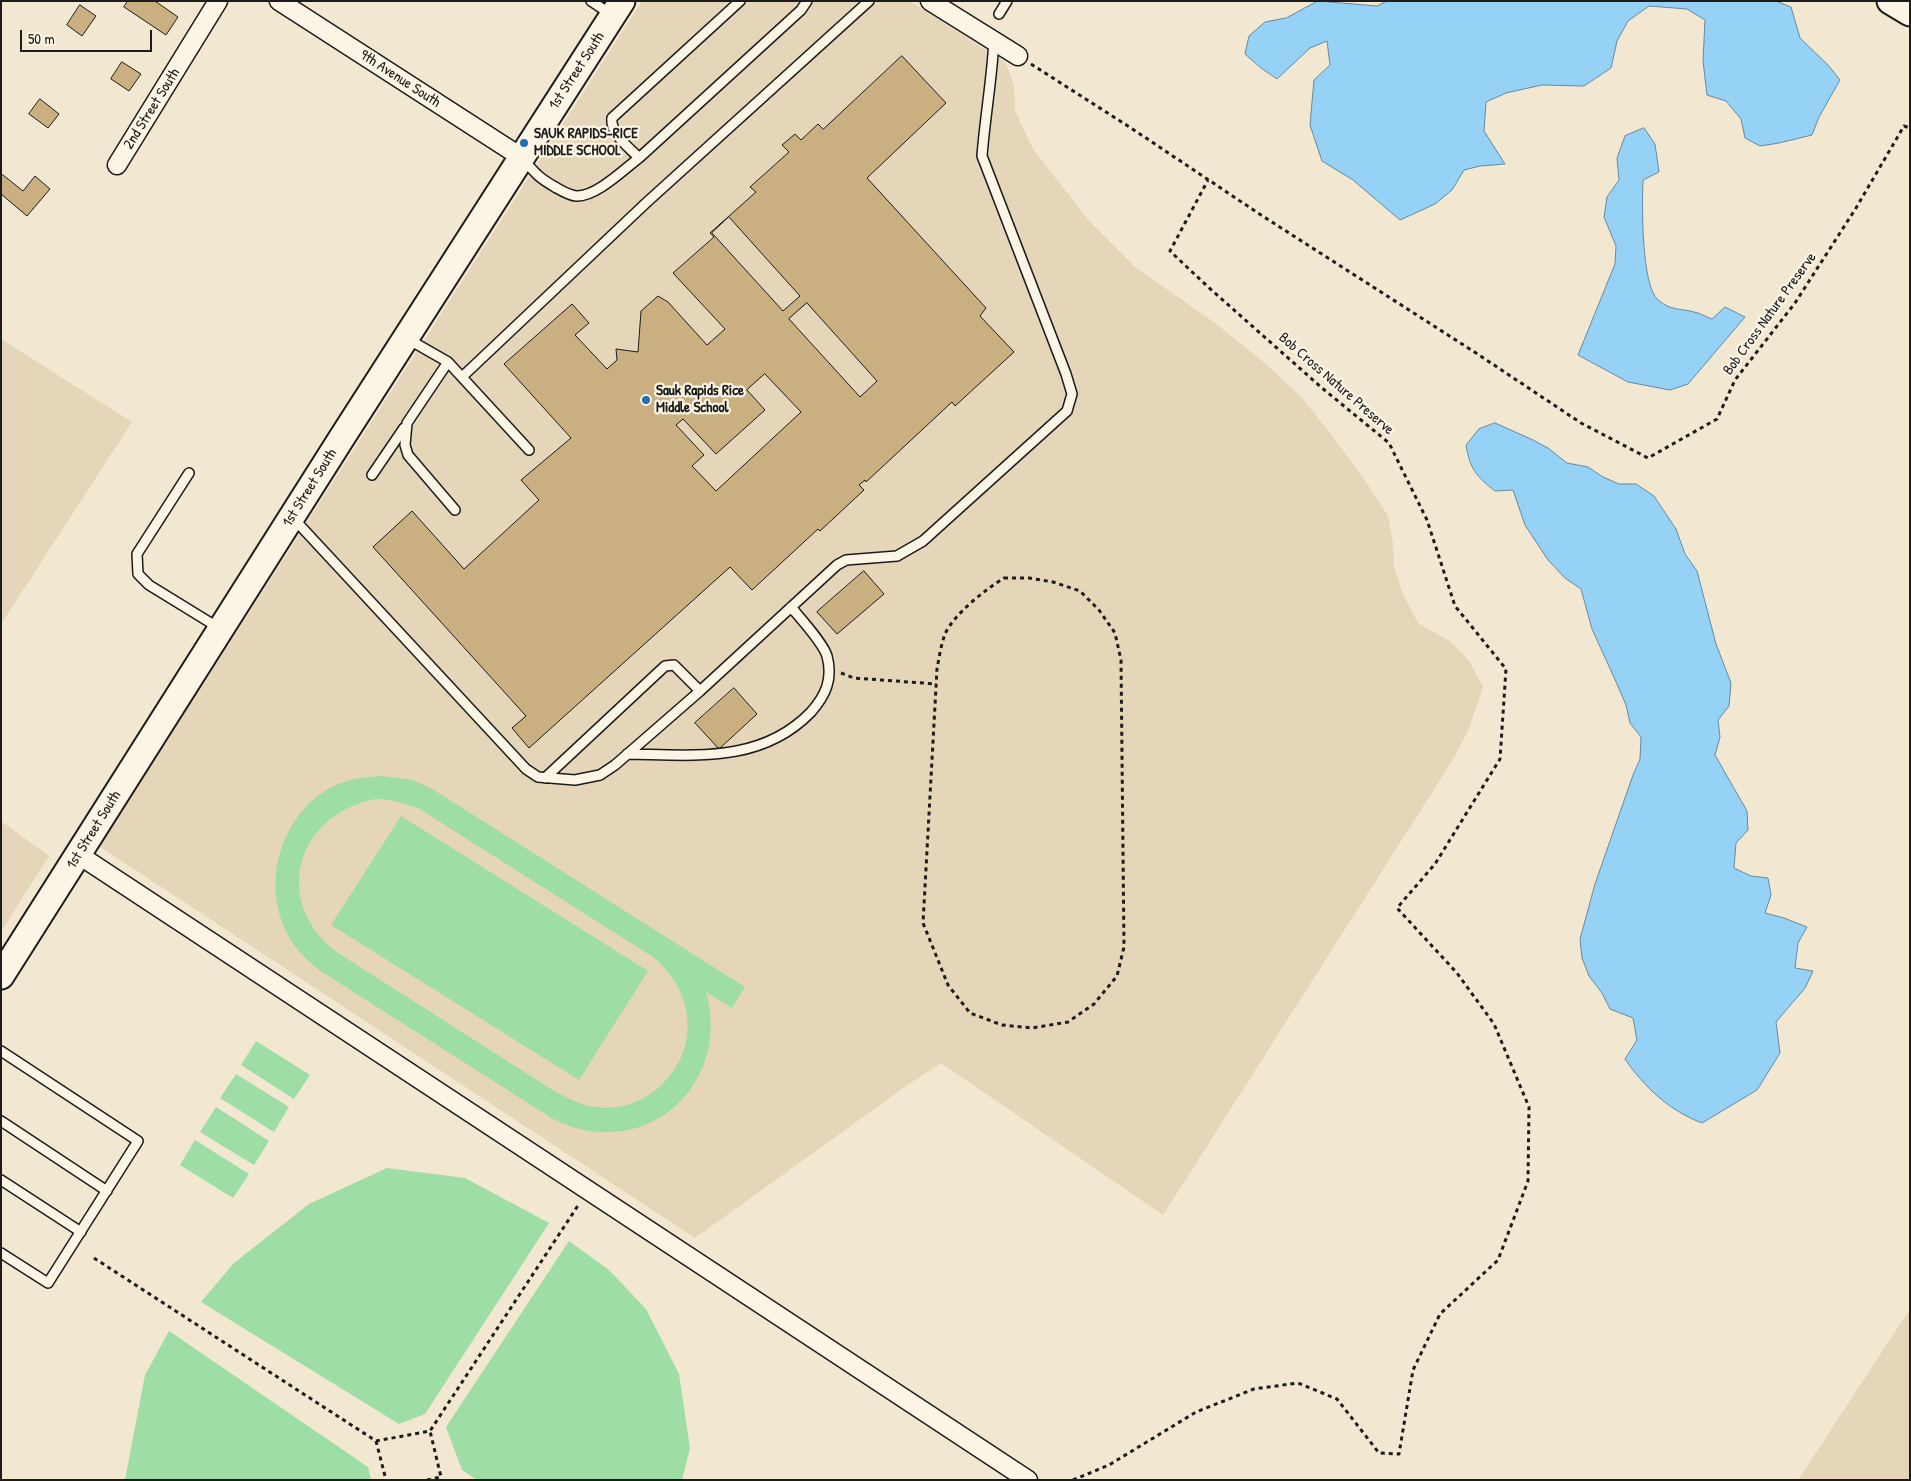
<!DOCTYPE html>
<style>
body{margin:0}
#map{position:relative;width:1911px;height:1481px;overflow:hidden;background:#f2e7d1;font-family:"Patrick Hand",sans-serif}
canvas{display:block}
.frame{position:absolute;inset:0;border:2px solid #1c1c1c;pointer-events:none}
.scale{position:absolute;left:20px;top:30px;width:132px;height:22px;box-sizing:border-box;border:2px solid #1c1c1c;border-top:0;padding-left:6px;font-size:15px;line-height:18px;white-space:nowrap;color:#1c1c1c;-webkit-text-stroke:4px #fcf5e5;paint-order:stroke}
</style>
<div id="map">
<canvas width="1911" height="1481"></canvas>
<div class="frame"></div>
<div class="scale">50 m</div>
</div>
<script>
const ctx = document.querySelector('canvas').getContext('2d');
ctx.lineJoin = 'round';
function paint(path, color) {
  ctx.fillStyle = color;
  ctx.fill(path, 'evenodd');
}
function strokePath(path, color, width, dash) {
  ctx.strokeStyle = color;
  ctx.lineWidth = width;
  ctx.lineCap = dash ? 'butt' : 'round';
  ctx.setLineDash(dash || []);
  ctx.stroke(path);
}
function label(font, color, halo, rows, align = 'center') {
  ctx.font = font + ' "Patrick Hand",sans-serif';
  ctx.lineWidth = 4.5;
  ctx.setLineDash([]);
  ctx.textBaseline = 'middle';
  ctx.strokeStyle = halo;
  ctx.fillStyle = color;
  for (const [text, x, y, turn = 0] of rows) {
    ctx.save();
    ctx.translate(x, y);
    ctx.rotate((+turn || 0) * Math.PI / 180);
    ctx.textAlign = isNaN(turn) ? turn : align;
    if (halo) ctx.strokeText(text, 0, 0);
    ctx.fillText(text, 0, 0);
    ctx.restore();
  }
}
const built = new Path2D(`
 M 642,1 L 910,1 L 1006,63 L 1014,85 L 1015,111 L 1033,149 L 1089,221 L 1135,267 L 1215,323 L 1266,364 L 1302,398 L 1334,438 L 1370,488 L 1388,516 L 1393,543 L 1394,567 L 1403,594 L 1418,623 L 1451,642 L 1470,662 L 1483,687 L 1468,731 L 1452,761 L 1163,1215 L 941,1063 L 909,1084 L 695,1238 L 99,846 Z
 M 1,339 L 132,422 L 1,624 Z
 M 1,821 L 49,856 L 1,932 Z
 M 1908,1312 L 1910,1313 L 1910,1480 L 1798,1480 Z`);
const green = new Path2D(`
 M 382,776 L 413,780 L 434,790 L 745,987 L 732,1008 L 706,992 C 728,1068 671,1143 589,1131 C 576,1129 565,1124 553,1119 L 319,970 C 310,962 301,955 294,945 C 256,890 279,805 344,782 C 357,778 369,777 382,776 ZM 376,799 L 391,800 L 418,808 L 653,957 C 696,992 701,1052 657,1089 C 640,1103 618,1110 596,1107 C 580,1105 565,1097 551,1089 L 335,951 C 271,899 297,814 376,799 Z
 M 401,816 L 648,971 L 579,1080 L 331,925 Z
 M 256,1041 L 310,1075 L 294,1099 L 241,1065 Z
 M 236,1074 L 289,1107 L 274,1132 L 220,1098 Z
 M 216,1107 L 269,1141 L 254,1165 L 200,1132 Z
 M 195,1140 L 249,1174 L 233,1198 L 180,1165 Z
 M 387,1168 L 465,1178 L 549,1223 L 425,1414 L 399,1424 L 201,1302 L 234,1263 L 309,1204 Z
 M 569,1241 L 609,1270 L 646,1309 L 679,1374 L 690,1448 L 682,1480 L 477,1480 L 462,1470 L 446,1427 Z
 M 169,1331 L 368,1467 L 371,1480 L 125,1480 L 145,1375 Z`);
const water = new Path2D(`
 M 1318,1 L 1377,6 L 1387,1 L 1776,1 L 1791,7 L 1800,38 L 1828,65 L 1840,80 L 1819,117 L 1812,135 L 1779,143 L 1760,146 L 1745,138 L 1741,119 L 1726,101 L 1707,95 L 1703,61 L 1705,20 L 1687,9 L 1649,6 L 1628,21 L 1617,41 L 1611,68 L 1584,86 L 1542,85 L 1506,93 L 1486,102 L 1484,131 L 1505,164 L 1480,166 L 1464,170 L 1452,190 L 1435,204 L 1400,220 L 1353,180 L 1322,161 L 1310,125 L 1312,102 L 1314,80 L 1330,65 L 1327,41 L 1310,48 L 1277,79 L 1261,68 L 1245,54 L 1249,36 L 1265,22 L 1286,18 Z
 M 1644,128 L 1655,144 L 1659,172 L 1643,180 C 1642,203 1641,285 1658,300 C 1671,311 1680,308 1694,312 C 1700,313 1706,317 1712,319 L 1725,307 L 1745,317 L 1688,384 L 1670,390 L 1628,382 L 1578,355 L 1615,264 L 1616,246 L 1604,217 L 1607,197 L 1619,180 L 1617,158 L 1625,136 Z
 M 1495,423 L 1533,440 L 1548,448 L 1567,463 L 1588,467 L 1603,477 L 1619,484 L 1636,484 L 1654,496 L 1676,529 L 1685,554 L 1697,571 L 1716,644 L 1731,683 L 1729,706 L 1718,720 L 1720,737 L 1715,755 L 1747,811 L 1748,830 L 1736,843 L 1734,868 L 1751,876 L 1768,878 L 1771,895 L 1765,913 L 1784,918 L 1807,927 L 1798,943 L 1795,968 L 1813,971 L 1805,988 L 1776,1022 L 1780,1053 L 1757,1090 L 1702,1123 C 1670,1111 1645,1088 1625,1059 L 1637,1040 L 1633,1018 L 1610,1009 L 1602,993 L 1589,976 L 1582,958 L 1580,939 L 1595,884 L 1633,775 L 1640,759 L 1641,737 L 1630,723 L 1626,705 L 1617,684 L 1592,629 L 1581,589 L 1565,578 L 1548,560 L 1525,525 L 1513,490 L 1495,491 C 1476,476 1470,469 1466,445 L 1479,429 Z`);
const building = new Path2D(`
 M 128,1 L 155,1 L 178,17 L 166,35 L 124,7 Z
 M 80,5 L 96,16 L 82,36 L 67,25 Z
 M 902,56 L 946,103 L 867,178 L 986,308 L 980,316 L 1014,352 L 955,406 L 952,402 L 866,482 L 865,480 L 859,485 L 864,490 L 820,531 L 818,529 L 752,590 L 730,567 L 529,748 L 512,728 L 526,716 L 373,547 L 412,511 L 464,569 L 539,500 L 521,480 L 571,438 L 504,364 L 572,304 L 589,323 L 575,335 L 607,369 L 617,360 L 616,349 L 638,352 L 641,311 L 658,296 L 668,302 L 707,345 L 725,329 L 673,273 L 714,237 L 710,233 L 756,192 L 750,187 L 789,152 L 782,145 L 788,140 L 795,134 L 801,140 L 818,124 L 823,129 ZM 729,217 L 800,296 L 783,311 L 712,233 ZM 807,303 L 877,381 L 860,397 L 789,319 ZM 765,374 L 801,412 L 716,491 L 692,466 L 704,455 L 676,425 L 683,419 L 716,454 L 765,410 L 747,390 Z
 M 122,62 L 141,74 L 129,91 L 111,79 Z
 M 40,99 L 59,114 L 48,128 L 29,114 Z
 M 3,175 L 23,191 L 35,176 L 50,189 L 27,216 L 1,194 L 1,176 Z
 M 864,571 L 884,594 L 837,634 L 817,612 Z
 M 734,688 L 757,714 L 719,749 L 695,723 Z`);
const path = new Path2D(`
 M 1031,64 L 1131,128 L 1261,215 L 1476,353 L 1581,423 L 1648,458 L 1717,419 L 1735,380 L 1795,303 L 1856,208 L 1904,126 L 1910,128
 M 1004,578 L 1029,578 L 1053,582 L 1080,591 L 1099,610 L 1115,633 L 1121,660 L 1124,947 L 1117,976 L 1094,1004 L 1068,1022 L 1032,1028 L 1002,1025 L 970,1013 L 948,985 L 923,923 L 937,669 C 939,658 941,645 945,634 C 954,614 986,589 1004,578 Z
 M 841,673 L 854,678 L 936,684
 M 94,1258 L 376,1441 L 430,1431 L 579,1204
 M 376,1441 L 386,1480
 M 427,1480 L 441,1477 L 430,1431
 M 1073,1480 L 1109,1465 L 1196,1412 L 1254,1389 L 1298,1383 L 1337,1399 L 1379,1453 L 1399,1454 L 1413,1370 L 1440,1314 L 1498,1260 L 1528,1181 L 1529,1107 L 1494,1024 L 1457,973 L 1397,908 L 1435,864 L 1500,759 L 1506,669 L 1455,606 L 1427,520 L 1389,443 L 1322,388 L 1207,286 L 1170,251 L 1208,180`);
const lane = new Path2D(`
 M 591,1 L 612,15
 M 740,1 L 612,118 C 610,134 629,147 639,158 L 801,10 L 807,1
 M 999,14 L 1007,1
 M 523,159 C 536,174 538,177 555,187 C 562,191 568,195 576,196 C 596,197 623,170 639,158
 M 406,338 L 448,362 L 529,450
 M 448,362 L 407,423 L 405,445 L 408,455 L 455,510
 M 462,377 L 646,203 L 869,1
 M 189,473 L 137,554 L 138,574 L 149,585 L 219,628
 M 372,475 L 404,428
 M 294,519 L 526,769 L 538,777 L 575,780 L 600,775 L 615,765 L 700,691 L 837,565 L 846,560 L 897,556 L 923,541 L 1067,411 L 1072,394 L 1066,374 L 982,156 C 985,117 992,79 994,40
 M 627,754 C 693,755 761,764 811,712 C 826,695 833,679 827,656 C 823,643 801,619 791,607
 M 545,778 L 665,666 L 674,665 L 700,691
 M 1,1051 L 138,1141 L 48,1283 L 1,1253
 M 1,1121 L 107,1191
 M 1,1180 L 81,1232`);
const street = new Path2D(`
 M 279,1 L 521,157
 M 930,1 L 1018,56
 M 117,165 L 218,1
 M 79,855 L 1028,1480`);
const secondary = new Path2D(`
 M 1890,1 L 1910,13
 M 1,976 L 341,439 L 622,1`);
const markers = [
 [524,143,5,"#1f6fb2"],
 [646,400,5,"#1f6fb2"]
];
const streetNames = [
 ["1st Street South",577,71,-57],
 ["9th Avenue South",400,79,33],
 ["2nd Street South",152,109,-58],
 ["Bob Cross Nature Preserve",1770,314,-54],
 ["Bob Cross Nature Preserve",1336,384,41],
 ["1st Street South",310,488,-58],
 ["1st Street South",94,830,-58]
];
const poiNames = [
 ["SAUK RAPIDS-RICE",534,134],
 ["MIDDLE SCHOOL",534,151],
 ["Sauk Rapids Rice",656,391],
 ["Middle School",656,408]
];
paint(built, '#e6d6b9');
paint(green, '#9edda6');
paint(water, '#96d1f6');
strokePath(water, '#65899f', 1);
paint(building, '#cab080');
strokePath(building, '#1c1c1c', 1);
strokePath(lane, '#1c1c1c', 12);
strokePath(street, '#1c1c1c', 21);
strokePath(secondary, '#1c1c1c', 29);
strokePath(path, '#1c1c1c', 3, [4, 4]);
strokePath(lane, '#fcf5e5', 9);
strokePath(street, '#fcf5e5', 18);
strokePath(secondary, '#fcf5e5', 25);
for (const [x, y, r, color] of markers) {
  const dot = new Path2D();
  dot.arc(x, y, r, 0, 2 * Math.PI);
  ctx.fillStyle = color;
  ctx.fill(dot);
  strokePath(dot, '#fcf5e5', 2);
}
label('15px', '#1c1c1c', '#fcf5e5', streetNames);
label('bold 15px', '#1c1c1c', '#fcf5e5', poiNames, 'left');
</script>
